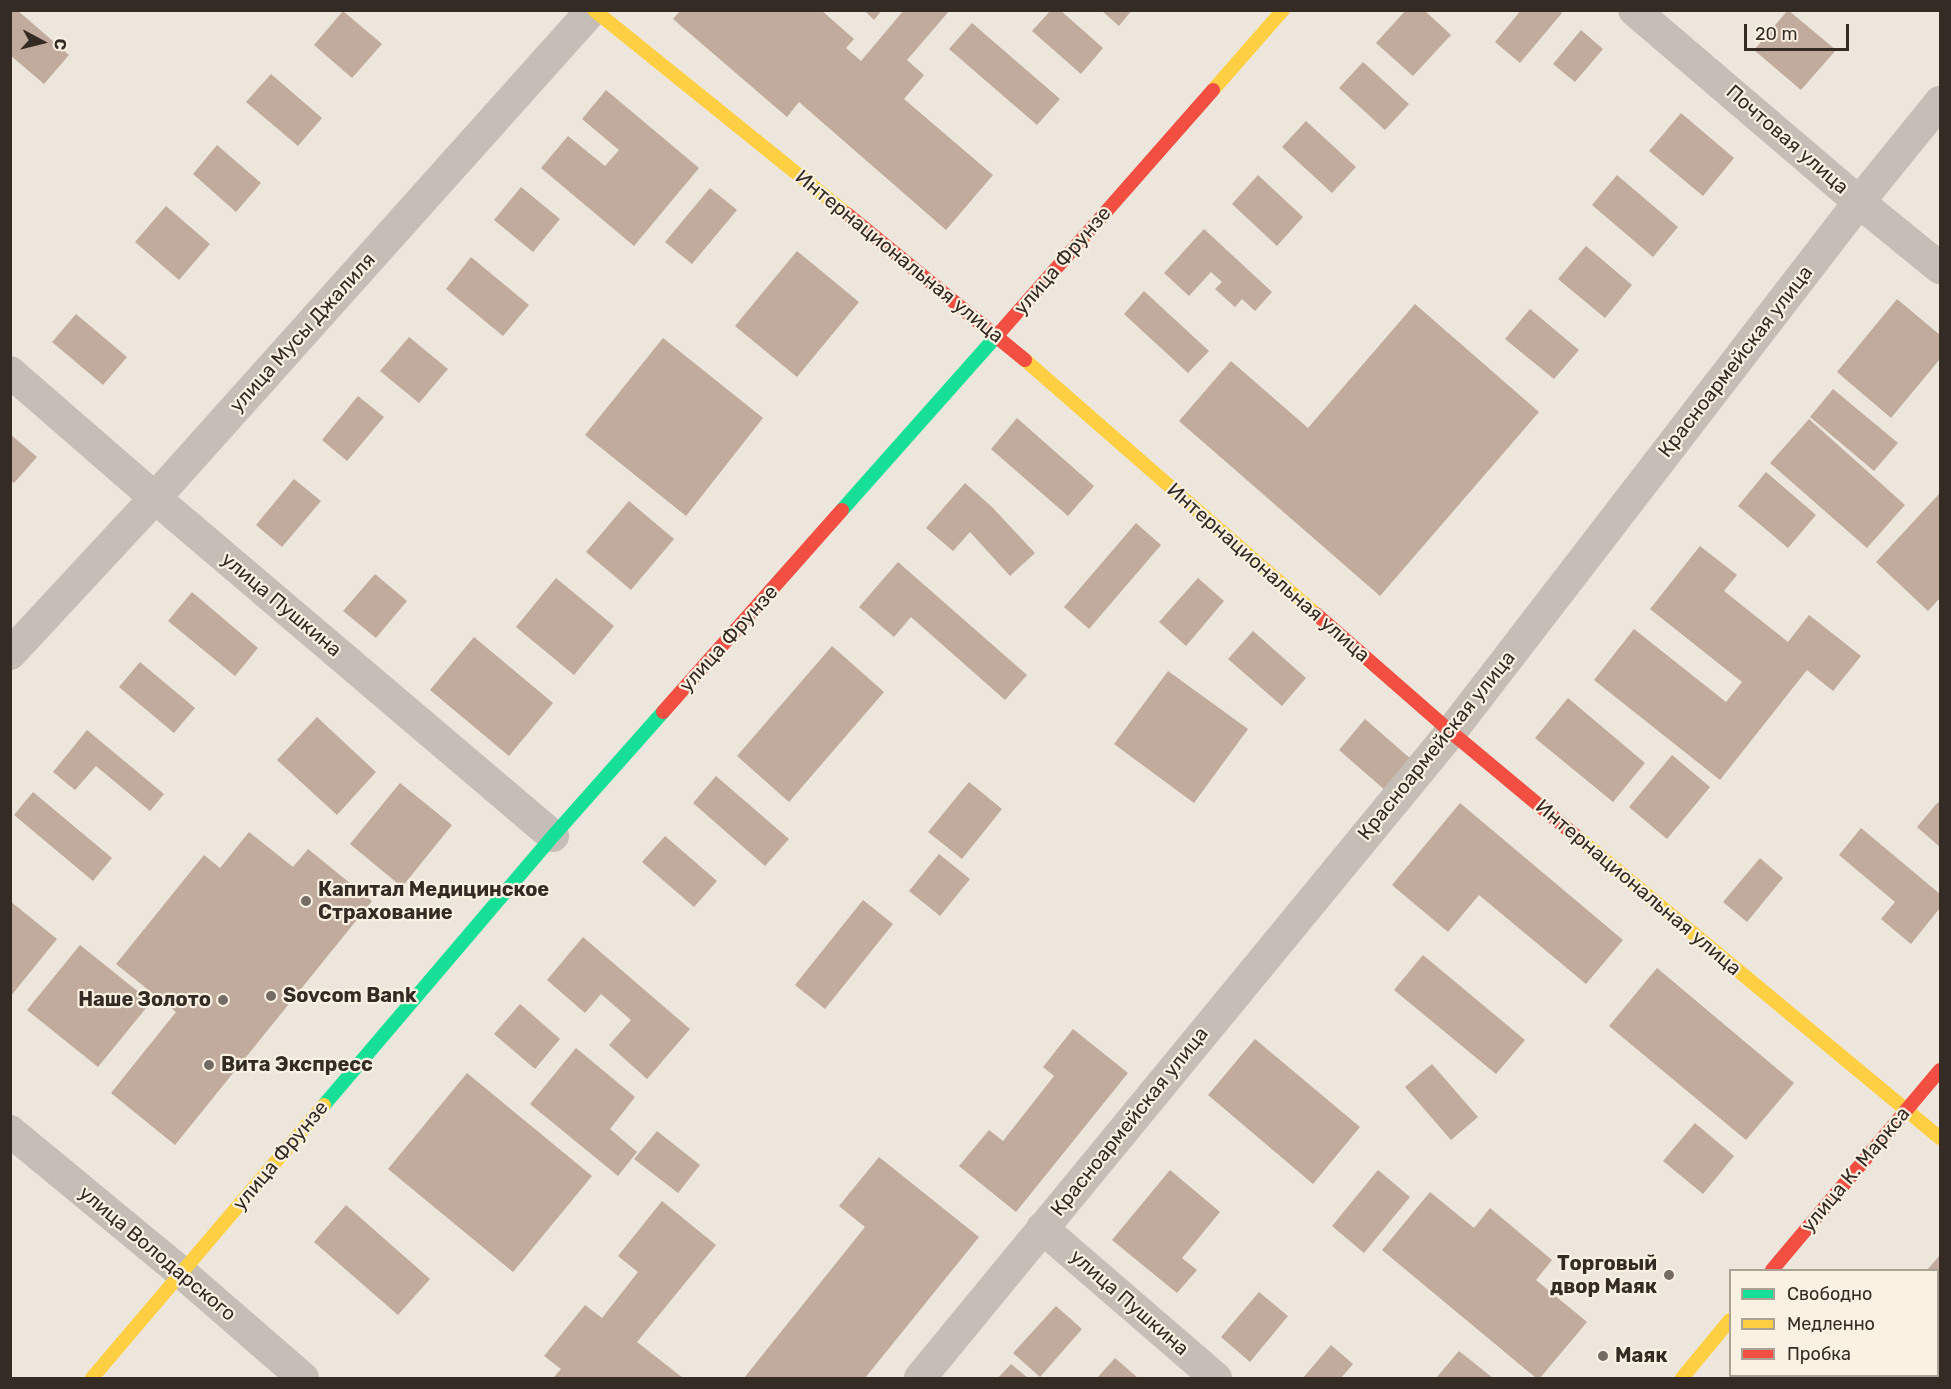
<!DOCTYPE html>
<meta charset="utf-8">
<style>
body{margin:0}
#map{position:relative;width:1951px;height:1389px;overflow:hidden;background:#ece6dc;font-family:Rubik,sans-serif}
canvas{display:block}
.frame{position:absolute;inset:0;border:12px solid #342b24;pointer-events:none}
.legend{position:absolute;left:1729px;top:1269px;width:210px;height:108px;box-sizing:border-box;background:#faf1e2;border:2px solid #aba296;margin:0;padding:8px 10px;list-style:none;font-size:18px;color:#342b24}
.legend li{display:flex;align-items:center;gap:12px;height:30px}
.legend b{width:30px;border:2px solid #aba296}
.north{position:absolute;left:12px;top:12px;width:60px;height:60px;-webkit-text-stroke:4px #faf1e2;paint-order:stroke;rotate:97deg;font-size:16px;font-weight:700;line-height:24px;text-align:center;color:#342b24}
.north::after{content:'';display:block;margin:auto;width:21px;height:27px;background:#342b24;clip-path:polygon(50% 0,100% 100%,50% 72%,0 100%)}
.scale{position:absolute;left:1744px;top:24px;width:105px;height:27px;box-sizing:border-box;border:3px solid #342b24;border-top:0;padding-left:8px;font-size:18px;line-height:21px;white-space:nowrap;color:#342b24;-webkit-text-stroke:4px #faf1e2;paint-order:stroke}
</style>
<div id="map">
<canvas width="1951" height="1389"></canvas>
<div class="frame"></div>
<ul class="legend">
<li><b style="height:8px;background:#16e098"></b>Свободно</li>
<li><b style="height:8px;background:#ffcf43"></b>Медленно</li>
<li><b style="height:8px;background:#f24e42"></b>Пробка</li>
</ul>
<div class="north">С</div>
<div class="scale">20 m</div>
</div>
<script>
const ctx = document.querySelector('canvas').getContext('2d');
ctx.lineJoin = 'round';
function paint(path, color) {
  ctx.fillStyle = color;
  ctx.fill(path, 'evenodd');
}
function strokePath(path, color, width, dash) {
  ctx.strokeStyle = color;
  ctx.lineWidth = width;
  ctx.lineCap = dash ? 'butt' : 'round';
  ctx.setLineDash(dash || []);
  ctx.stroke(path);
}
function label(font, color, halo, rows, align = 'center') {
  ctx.font = font + ' Rubik,sans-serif';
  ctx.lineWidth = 4.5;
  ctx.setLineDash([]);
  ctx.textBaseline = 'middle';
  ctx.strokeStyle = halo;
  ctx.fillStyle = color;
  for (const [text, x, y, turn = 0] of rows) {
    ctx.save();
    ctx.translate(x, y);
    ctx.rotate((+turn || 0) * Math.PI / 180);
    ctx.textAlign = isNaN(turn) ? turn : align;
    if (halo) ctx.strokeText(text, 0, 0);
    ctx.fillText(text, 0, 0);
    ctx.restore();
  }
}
const building = new Path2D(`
 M 10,10 L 17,10 L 69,55 L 44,84 L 10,55 Z
 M 681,10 L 821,10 L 854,39 L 846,48 L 861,61 L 904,10 L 950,10 L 907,60 L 924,75 L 904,99 L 993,175 L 946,230 L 799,102 L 787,117 L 673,19 Z
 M 864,10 L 882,10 L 874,20 Z
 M 1051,10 L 1060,10 L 1103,48 L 1081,74 L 1032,31 Z
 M 1101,10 L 1132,10 L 1119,26 Z
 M 1406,10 L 1424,10 L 1451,35 L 1413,76 L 1376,43 Z
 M 1521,10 L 1559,10 L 1562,13 L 1520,63 L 1495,42 Z
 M 1788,10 L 1836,50 L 1801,90 L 1754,50 Z
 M 343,11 L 382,44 L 352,78 L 314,45 Z
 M 972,23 L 1060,99 L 1037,125 L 949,49 Z
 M 1581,30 L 1603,49 L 1575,82 L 1553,64 Z
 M 1363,62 L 1409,104 L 1385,130 L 1339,88 Z
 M 271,74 L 322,118 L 298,146 L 246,102 Z
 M 606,90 L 699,168 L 634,246 L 541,168 L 568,136 L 605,166 L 619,150 L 582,119 Z
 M 1681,113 L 1734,158 L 1703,196 L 1649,151 Z
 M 1306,121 L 1356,167 L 1332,193 L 1282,147 Z
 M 217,145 L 261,183 L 236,212 L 193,174 Z
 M 1258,175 L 1303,217 L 1277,246 L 1232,204 Z
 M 1617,175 L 1678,227 L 1653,257 L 1592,205 Z
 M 521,187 L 560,219 L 533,252 L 494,220 Z
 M 710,188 L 737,210 L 692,264 L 665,242 Z
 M 166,206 L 210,244 L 179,280 L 135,242 Z
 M 1204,229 L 1272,292 L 1255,311 L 1242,299 L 1235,307 L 1215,289 L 1222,282 L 1211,272 L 1189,296 L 1164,273 Z
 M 1586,246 L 1632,285 L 1605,318 L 1558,279 Z
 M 797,251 L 859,302 L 797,377 L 735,326 Z
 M 471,257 L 529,305 L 503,336 L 446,289 Z
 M 1144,291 L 1209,351 L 1188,373 L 1124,314 Z
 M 1897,299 L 1940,335 L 1940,359 L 1891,418 L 1837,372 Z
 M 1415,304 L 1539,412 L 1380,596 L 1179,421 L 1231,361 L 1308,428 Z
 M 1530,309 L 1579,350 L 1554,379 L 1505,339 Z
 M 76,314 L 127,357 L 103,385 L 52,342 Z
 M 409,337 L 448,369 L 419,403 L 380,371 Z
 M 663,338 L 763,418 L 686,516 L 585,435 Z
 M 1833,389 L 1898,443 L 1874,471 L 1810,417 Z
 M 358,396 L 384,417 L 347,461 L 322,440 Z
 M 1017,418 L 1094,486 L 1068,516 L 991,449 Z
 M 1809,419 L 1905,505 L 1867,548 L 1770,463 Z
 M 10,434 L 37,457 L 14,483 L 10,480 Z
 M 1766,472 L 1816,515 L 1788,548 L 1738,506 Z
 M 294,479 L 321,501 L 282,547 L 256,525 Z
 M 965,483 L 992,507 L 1035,553 L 1010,576 L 970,532 L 953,551 L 926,528 Z
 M 1940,493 L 1940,598 L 1928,611 L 1876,562 Z
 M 629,501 L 674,539 L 631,590 L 586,552 Z
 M 1136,523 L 1161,545 L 1089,629 L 1064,607 Z
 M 1700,546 L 1737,575 L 1724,591 L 1788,642 L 1809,615 L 1861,656 L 1833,691 L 1807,670 L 1720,780 L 1594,680 L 1634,629 L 1726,702 L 1742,682 L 1650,609 Z
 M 898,562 L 1027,675 L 1005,700 L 911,617 L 894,637 L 859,607 Z
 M 375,574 L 407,601 L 376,638 L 343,611 Z
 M 556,578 L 614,626 L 574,675 L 516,627 Z
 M 1198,578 L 1224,601 L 1186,646 L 1159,622 Z
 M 192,592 L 258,648 L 235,676 L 168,621 Z
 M 1253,631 L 1306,678 L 1282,706 L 1228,659 Z
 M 474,637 L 553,703 L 509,756 L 430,690 Z
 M 832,646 L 884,692 L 789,802 L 737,756 Z
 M 140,662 L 195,708 L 174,733 L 119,687 Z
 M 1168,671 L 1248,729 L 1194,803 L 1114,744 Z
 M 1568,698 L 1645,763 L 1613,802 L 1535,738 Z
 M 317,717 L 376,772 L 337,815 L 277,760 Z
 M 1365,719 L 1412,760 L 1386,791 L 1339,750 Z
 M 87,730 L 164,794 L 150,811 L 96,766 L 75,790 L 53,772 Z
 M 1672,755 L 1710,787 L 1667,839 L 1629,807 Z
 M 716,776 L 789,839 L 765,866 L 693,803 Z
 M 969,782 L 1002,809 L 962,859 L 928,832 Z
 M 400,783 L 452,825 L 402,887 L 350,844 Z
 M 33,792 L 112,858 L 93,881 L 14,815 Z
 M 1938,802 L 1940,804 L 1940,847 L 1917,827 Z
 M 1460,803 L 1623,940 L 1586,984 L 1479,895 L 1448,932 L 1392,885 Z
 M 1861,828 L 1940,894 L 1940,908 L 1911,944 L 1881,919 L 1895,902 L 1839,855 Z
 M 249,832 L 293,867 L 308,849 L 372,901 L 175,1145 L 111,1093 L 176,1012 L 116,964 L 204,855 L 220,868 Z
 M 665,836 L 717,881 L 694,907 L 642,862 Z
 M 939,854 L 970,879 L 940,916 L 909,891 Z
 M 1760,858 L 1783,878 L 1747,922 L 1723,902 Z
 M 863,900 L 893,924 L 825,1009 L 795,985 Z
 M 10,901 L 57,939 L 10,997 Z
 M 583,937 L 690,1029 L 647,1079 L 609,1045 L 631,1020 L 601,994 L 585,1013 L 547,980 Z
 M 80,945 L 151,1002 L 98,1067 L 27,1010 Z
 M 1423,955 L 1525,1040 L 1496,1074 L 1394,990 Z
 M 1657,968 L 1794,1083 L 1746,1140 L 1609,1026 Z
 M 520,1004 L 560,1039 L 535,1069 L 494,1034 Z
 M 1073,1029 L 1128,1073 L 1016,1212 L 959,1166 L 989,1130 L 1003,1141 L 1054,1076 L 1043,1067 Z
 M 1255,1039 L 1360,1127 L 1313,1184 L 1208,1095 Z
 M 576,1048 L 635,1097 L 610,1129 L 637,1152 L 618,1176 L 530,1104 Z
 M 1432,1064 L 1478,1117 L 1451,1140 L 1405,1087 Z
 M 467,1073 L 592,1176 L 513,1272 L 388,1169 Z
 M 1695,1123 L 1734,1156 L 1703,1194 L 1663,1161 Z
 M 657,1131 L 700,1165 L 678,1193 L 634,1159 Z
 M 879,1157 L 979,1237 L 865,1378 L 744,1378 L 865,1227 L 839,1206 Z
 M 1170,1170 L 1220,1212 L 1182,1258 L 1197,1270 L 1177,1293 L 1112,1240 Z
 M 1378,1170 L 1410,1197 L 1364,1253 L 1332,1226 Z
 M 1430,1192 L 1474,1228 L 1490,1208 L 1552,1260 L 1536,1280 L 1587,1322 L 1540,1378 L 1536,1378 L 1382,1250 Z
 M 662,1201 L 716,1245 L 637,1342 L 683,1378 L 553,1378 L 561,1369 L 544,1356 L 585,1305 L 602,1318 L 638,1272 L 618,1256 Z
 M 346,1205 L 430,1279 L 398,1315 L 314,1242 Z
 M 1940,1255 L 1940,1352 L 1938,1350 L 1938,1270 L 1927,1270 Z
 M 1259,1292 L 1288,1316 L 1250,1362 L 1221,1337 Z
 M 1056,1306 L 1082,1329 L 1040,1377 L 1013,1353 Z
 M 1331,1345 L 1353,1364 L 1341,1378 L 1303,1378 Z
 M 1459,1351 L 1493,1378 L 1436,1378 Z
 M 1115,1358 L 1138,1378 L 1097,1378 Z
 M 1011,1364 L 1028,1378 L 998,1378 Z
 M 1817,1376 L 1914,1376 L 1917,1378 L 1821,1378 Z`);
const street = new Path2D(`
 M 1634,10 L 1859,202 L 1940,268
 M 10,372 L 155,498 L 553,836
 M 10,654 L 155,498 L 592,10
 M 10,1131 L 182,1273 L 303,1378
 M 1042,1228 L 1216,1378
 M 920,1378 L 1451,732 L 1859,202 L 1940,102`);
const fast = new Path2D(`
 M 842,510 L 1001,331
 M 324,1105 L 553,836 L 663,712`);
const slow = new Path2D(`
 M 594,10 L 847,214
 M 1213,90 L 1283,10
 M 1025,360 L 1316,614
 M 1577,837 L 1940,1138
 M 92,1378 L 324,1105
 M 1682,1378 L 1730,1320`);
const jam = new Path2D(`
 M 847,214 L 1025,360
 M 1001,331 L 1213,90
 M 1316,614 L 1451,732 L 1577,837
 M 663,712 L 842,510
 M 1772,1270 L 1940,1070`);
const markers = [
 [306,901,6,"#746c64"],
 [271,996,6,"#746c64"],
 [223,1000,6,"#746c64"],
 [209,1065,6,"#746c64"],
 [1669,1275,6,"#746c64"],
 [1603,1356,6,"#746c64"]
];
const streetNames = [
 ["Почтовая улица",1787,140,41],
 ["Интернациональная улица",899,257,39],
 ["улица Фрунзе",1063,261,-49],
 ["улица Мусы Джалиля",303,333,-48],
 ["Красноармейская улица",1736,362,-52],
 ["Интернациональная улица",1268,573,41],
 ["улица Пушкина",281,605,40],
 ["улица Фрунзе",729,639,-48],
 ["Красноармейская улица",1437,746,-51],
 ["Интернациональная улица",1638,888,40],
 ["Красноармейская улица",1130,1122,-51],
 ["улица Фрунзе",281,1156,-50],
 ["улица К. Маркса",1856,1170,-50],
 ["улица Володарского",157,1254,40],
 ["улица Пушкина",1129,1303,41]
];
const poiNames = [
 ["Капитал Медицинское",318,890],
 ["Страхование",318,913],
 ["Sovcom Bank",283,996],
 ["Наше Золото",211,1000,"right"],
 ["Вита Экспресс",221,1065],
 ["Торговый",1657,1264,"right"],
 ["двор Маяк",1657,1287,"right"],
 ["Маяк",1615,1356]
];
paint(building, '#c1ab9d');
strokePath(street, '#c4beb6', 32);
strokePath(fast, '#16e098', 14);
strokePath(slow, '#ffcf43', 14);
strokePath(jam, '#f24e42', 14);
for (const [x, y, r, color] of markers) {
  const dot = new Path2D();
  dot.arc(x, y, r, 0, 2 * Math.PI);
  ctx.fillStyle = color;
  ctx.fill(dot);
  strokePath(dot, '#faf1e2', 2);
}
label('20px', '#342b24', '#faf1e2', streetNames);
label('bold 20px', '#342b24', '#faf1e2', poiNames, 'left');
</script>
